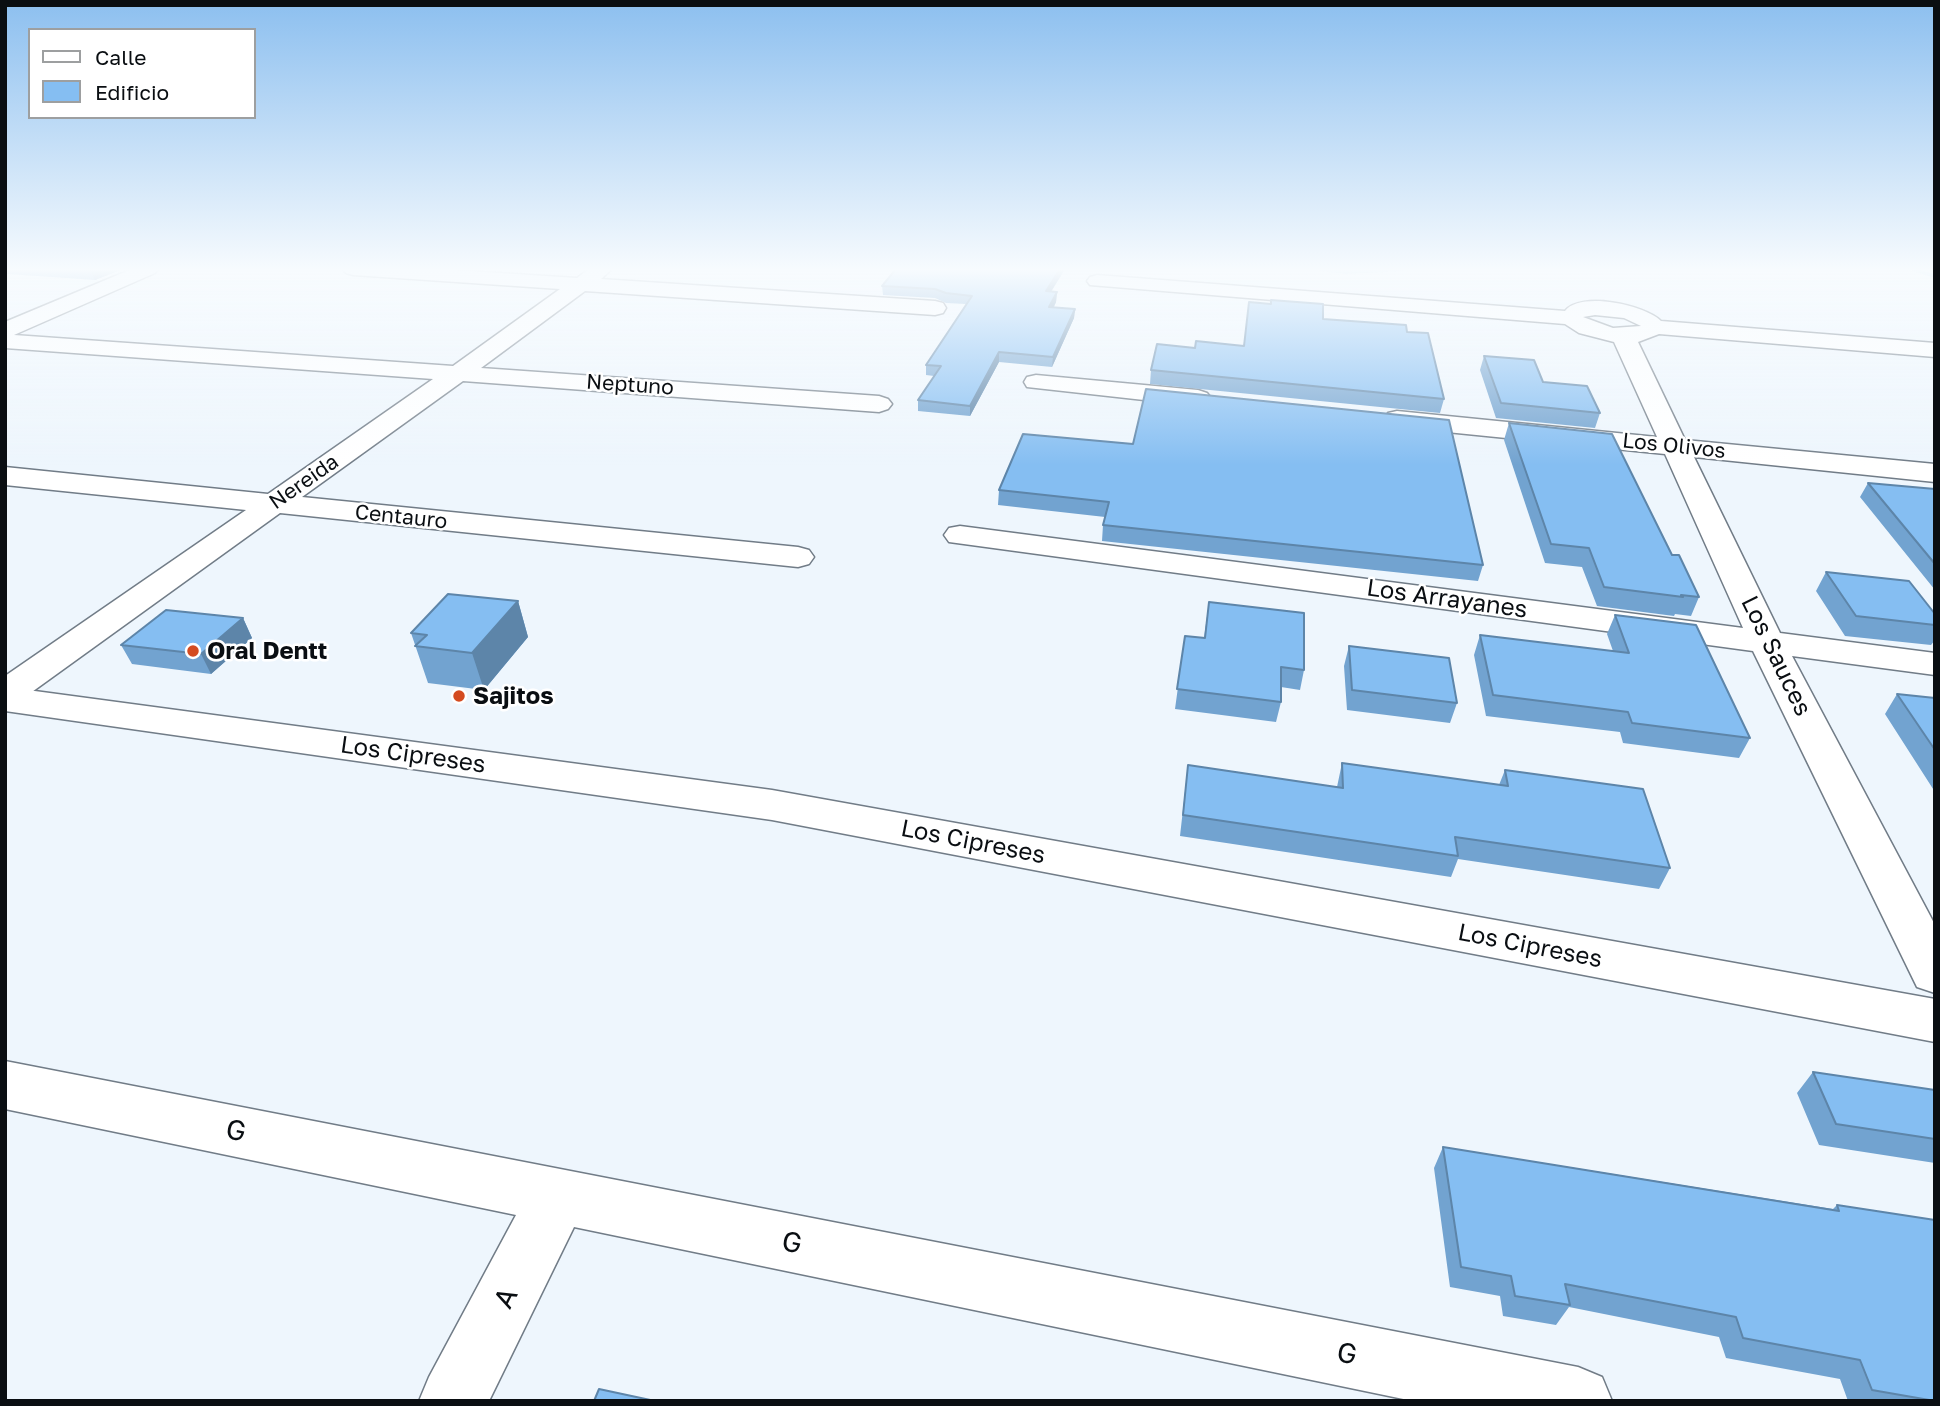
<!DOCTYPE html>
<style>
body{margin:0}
#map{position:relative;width:1940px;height:1406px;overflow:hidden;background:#eef6fd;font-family:"Golos Text",sans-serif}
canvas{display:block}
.frame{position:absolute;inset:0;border:7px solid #0a0e12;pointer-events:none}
.legend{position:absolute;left:28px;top:28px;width:228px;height:91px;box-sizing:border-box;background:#fff;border:2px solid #9d9fa0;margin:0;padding:9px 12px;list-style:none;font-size:21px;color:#0a0e12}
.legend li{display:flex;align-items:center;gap:14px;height:35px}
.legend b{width:35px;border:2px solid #9d9fa0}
</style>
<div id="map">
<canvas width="1940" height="1406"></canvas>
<div class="frame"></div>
<ul class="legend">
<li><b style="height:9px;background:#fff"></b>Calle</li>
<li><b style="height:19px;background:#85bef2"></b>Edificio</li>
</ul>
</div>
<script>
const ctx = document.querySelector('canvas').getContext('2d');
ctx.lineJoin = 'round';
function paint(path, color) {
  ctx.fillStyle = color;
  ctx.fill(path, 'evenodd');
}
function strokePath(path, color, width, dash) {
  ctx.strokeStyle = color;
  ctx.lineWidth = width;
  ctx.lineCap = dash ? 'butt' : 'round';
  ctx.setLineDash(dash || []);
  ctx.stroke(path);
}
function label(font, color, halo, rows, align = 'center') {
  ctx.font = font + ' "Golos Text",sans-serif';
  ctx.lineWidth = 5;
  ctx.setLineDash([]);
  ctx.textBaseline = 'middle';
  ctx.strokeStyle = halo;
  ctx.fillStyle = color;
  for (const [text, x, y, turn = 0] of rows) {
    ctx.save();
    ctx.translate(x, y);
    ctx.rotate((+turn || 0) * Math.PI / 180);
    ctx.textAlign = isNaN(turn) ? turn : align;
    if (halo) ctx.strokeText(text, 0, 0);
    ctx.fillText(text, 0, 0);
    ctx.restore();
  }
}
const stream = new Path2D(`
 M 1317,269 L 1407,269 L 1403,271 L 1346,274 L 1320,271 Z
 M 1907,269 L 1917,269 L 1935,274 L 1935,278 Z`);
const street = new Path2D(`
 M 132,269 L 158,269 L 155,273 L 14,335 L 453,366 L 560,289 L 353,275 L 346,273 L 343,269 L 438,269 L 577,278 L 589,269 L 612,269 L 601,279 L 935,301 L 943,303 L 946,308 L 943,313 L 935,315 L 585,291 L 481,368 L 879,396 L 888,399 L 892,404 L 888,409 L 879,412 L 463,381 L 302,497 L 798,547 L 809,550 L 814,557 L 809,564 L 798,567 L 280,513 L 18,702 L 5,706 L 5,676 L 246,510 L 5,485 L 5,467 L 268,494 L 433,379 L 5,348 L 5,322 Z
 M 1097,275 L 1565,311 C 1580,291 1645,305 1661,321 L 1935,343 L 1935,357 L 1659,334 L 1638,342 L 1685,440 L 1935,464 L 1935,482 L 1694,457 L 1780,633 L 1935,653 L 1935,675 L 1792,656 L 1935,925 L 1935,993 L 1917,987 L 1753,651 L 949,542 L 944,535 L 949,528 L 960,526 L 1743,628 L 1665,454 L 1397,427 L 1388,425 L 1384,419 L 1388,413 L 1397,411 L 1657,437 L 1614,342 L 1579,333 L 1565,324 L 1090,285 L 1087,281 L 1090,277 ZM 1595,315 L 1624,318 L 1641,326 L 1613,328 L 1583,317 Z
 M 1036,375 L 1198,390 L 1207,393 L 1211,398 L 1207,403 L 1198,406 L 1027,387 L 1024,382 L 1027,377 Z
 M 5,1061 L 1578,1367 L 1602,1377 L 1612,1401 L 1413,1401 L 574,1227 L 489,1401 L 419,1401 L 429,1377 L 516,1215 L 5,1109 Z`);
const secondary = new Path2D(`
 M 5,687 L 772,790 L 1935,999 L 1935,1042 L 772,820 L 5,711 Z`);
const wall = new Path2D(`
 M 5,269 L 123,269 L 95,280 L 8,274 L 5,275 Z
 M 1065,269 L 1051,292 L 1057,292 L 1056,302 L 1054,307 L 1075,309 L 1074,318 L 1052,367 L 999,362 L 970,416 L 918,411 L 918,400 L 934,376 L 926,375 L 926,365 L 966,304 L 946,303 L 935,298 L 883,295 L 882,286 Z
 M 1323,319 L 1407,332 L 1444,399 L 1440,413 L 1150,384 L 1151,370 L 1195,348 L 1244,346 Z
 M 1484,356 L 1543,382 L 1600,413 L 1595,428 L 1496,418 L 1480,370 Z
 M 1509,423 L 1672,555 L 1699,597 L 1691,616 L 1675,614 L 1674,616 L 1597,606 L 1582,567 L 1545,563 L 1504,440 Z
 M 1023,434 L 1483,565 L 1478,581 L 1102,541 L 1103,525 L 1105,517 L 998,505 L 999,490 Z
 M 1868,483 L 1935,489 L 1935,590 L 1860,497 Z
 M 1826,572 L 1935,614 L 1935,640 L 1931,645 L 1845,636 L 1816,591 Z
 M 518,601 L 528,637 L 484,690 L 428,683 L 411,633 Z
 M 1209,602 L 1304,670 L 1300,690 L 1281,687 L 1281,702 L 1276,722 L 1175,709 L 1185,636 L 1204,638 Z
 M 1615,615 L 1750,738 L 1739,758 L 1623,743 L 1620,732 L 1486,716 L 1474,655 L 1480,635 L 1613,651 L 1607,634 Z
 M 243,618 L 252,638 L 211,674 L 132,664 L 121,645 Z
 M 1349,646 L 1457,703 L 1450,723 L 1347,710 L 1344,666 Z
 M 1897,694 L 1935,698 L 1935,792 L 1885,714 Z
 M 1342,763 L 1499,785 L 1505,770 L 1670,868 L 1659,889 L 1458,859 L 1451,877 L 1180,836 L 1188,765 L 1337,787 Z
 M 1813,1072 L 1935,1090 L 1935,1163 L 1819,1145 L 1797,1093 Z
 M 1443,1147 L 1833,1209 L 1837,1205 L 1935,1401 L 1848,1401 L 1840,1379 L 1726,1358 L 1719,1337 L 1569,1307 L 1556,1325 L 1503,1316 L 1500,1296 L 1450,1287 L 1434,1168 Z`);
const shadedWall = new Path2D(`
 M 90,269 L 123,269 L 95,280 Z
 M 1060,269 L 1065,269 L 1045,301 L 1046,291 Z
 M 1057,292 L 1056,302 L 1049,316 L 1049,307 Z
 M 1075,309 L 1074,318 L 1052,367 L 1053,357 Z
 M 999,352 L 999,362 L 970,416 L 970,406 Z
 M 518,601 L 528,637 L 484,690 L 472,653 Z
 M 243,618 L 252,638 L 211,674 L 201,654 Z`);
const building = new Path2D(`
 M 896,269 L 1060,269 L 1046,291 L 1057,292 L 1049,307 L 1075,309 L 1053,357 L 999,352 L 970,406 L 918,400 L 941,366 L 926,365 L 972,296 L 946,293 L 935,289 L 882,286 Z
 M 1271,300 L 1323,304 L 1323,319 L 1406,325 L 1407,332 L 1428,333 L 1444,399 L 1151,370 L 1157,344 L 1195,348 L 1196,341 L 1244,346 L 1249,302 L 1271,304 Z
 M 1484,356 L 1534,360 L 1543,382 L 1587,386 L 1600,413 L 1501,403 Z
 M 1146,389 L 1449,420 L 1483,565 L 1103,525 L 1109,502 L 999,490 L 1023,434 L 1133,444 Z
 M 1509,423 L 1612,434 L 1672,555 L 1679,555 L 1699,597 L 1681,595 L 1683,597 L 1604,587 L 1589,548 L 1551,544 Z
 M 1868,483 L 1935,489 L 1935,564 Z
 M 1826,572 L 1909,581 L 1935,614 L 1935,625 L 1856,616 Z
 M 448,594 L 518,601 L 472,653 L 415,646 L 427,635 L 411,633 Z
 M 1209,602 L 1304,613 L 1304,670 L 1281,667 L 1281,702 L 1177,689 L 1185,636 L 1205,638 Z
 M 166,610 L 243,618 L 201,654 L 121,645 Z
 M 1615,615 L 1696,625 L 1750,738 L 1632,723 L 1628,712 L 1493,695 L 1480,635 L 1629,653 Z
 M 1349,646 L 1449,658 L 1457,703 L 1352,690 Z
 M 1897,694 L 1935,698 L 1935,750 Z
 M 1342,763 L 1508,786 L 1505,770 L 1643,789 L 1670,868 L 1455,837 L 1458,856 L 1183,815 L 1188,765 L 1343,788 Z
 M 1813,1072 L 1935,1090 L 1935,1139 L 1836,1124 Z
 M 1443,1147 L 1839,1211 L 1837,1205 L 1935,1220 L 1935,1401 L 1872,1390 L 1860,1360 L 1743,1338 L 1736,1317 L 1565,1284 L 1570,1305 L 1515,1296 L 1511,1276 L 1461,1267 Z
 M 599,1389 L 655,1401 L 594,1401 Z`);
const markers = [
 [193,651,7,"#d44b20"],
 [459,696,7,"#d44b20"]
];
const farStreetnames = [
 ["Neptuno",630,385,4],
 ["Los Olivos",1674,446,6],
 ["Nereida",304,482,-35],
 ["Centauro",401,517,6]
];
const streetNames = [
 ["Los Arrayanes",1447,599,8],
 ["Los Sauces",1776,656,64],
 ["Los Cipreses",413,755,8],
 ["Los Cipreses",973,842,11],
 ["Los Cipreses",1530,946,11]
];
const poiNames = [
 ["Oral Dentt",207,651],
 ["Sajitos",473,696]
];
const nearStreetnames = [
 ["G",236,1131,11],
 ["G",792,1243,11],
 ["A",506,1298,-63],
 ["G",1347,1354,11]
];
paint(stream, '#a2d0fa');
strokePath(street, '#717c87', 3);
strokePath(secondary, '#717c87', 3);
paint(street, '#fff');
paint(secondary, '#fff');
paint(wall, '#72a3d0');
paint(shadedWall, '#5d85a9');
paint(building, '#85bef2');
strokePath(building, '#5d85a9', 2);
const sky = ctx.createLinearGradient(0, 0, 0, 465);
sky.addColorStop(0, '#8cbfef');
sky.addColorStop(0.58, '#f7fbfe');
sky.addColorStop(1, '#f7fbfe00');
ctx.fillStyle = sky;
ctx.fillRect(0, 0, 1940, 465);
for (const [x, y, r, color] of markers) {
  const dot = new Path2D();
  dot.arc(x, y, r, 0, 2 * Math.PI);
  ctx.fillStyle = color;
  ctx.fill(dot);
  strokePath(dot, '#fff', 2.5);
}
label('21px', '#0a0e12', '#fff', farStreetnames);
label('24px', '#0a0e12', '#fff', streetNames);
label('bold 24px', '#0a0e12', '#fff', poiNames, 'left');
label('28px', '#0a0e12', '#fff', nearStreetnames);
</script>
